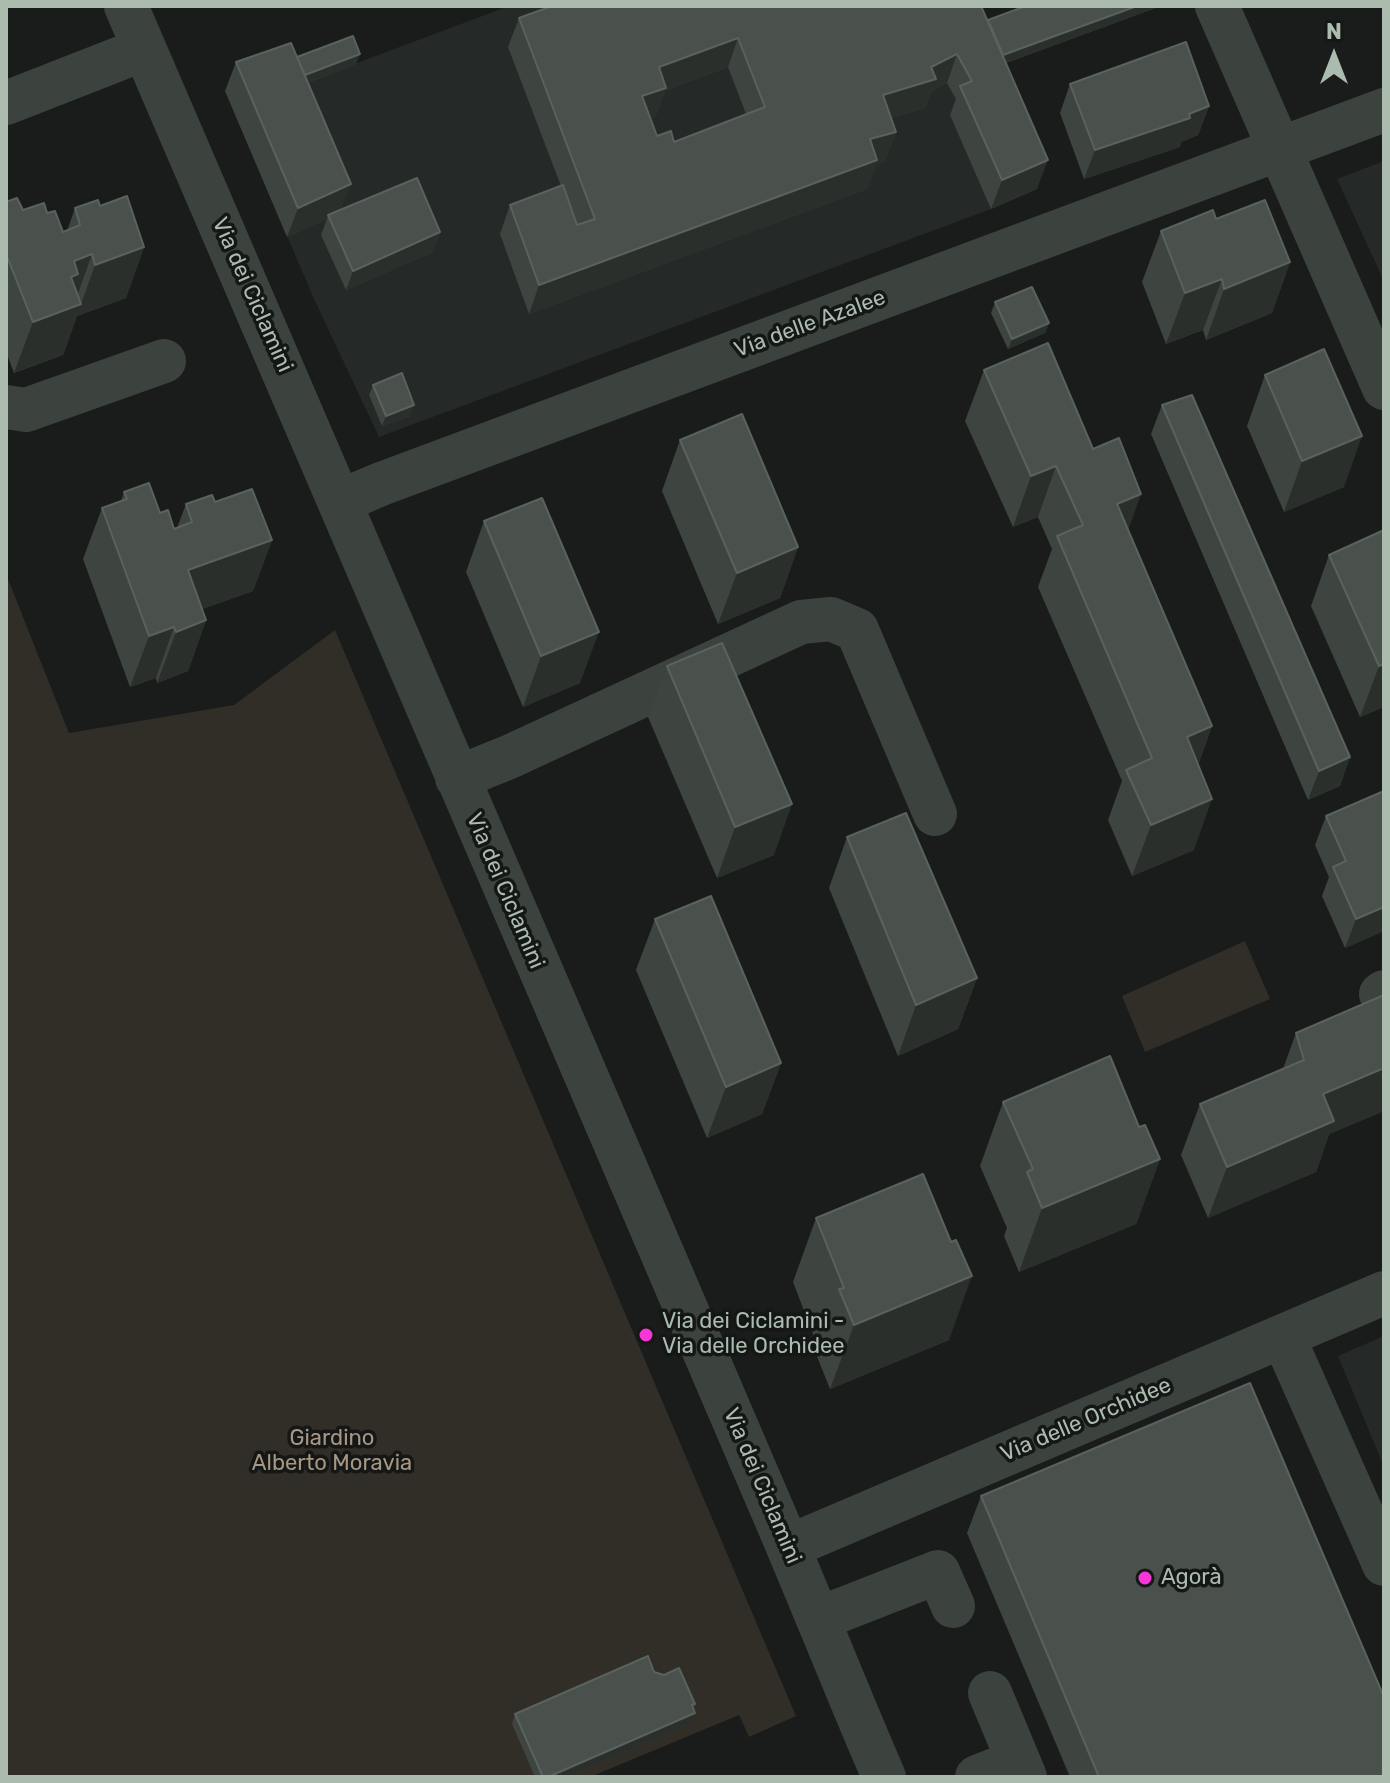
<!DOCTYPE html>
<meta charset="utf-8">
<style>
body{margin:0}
#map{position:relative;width:1390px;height:1783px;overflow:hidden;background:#191c1b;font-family:Rubik,sans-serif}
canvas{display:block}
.frame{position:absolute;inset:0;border:8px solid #abbcaf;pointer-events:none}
.north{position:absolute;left:1294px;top:16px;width:80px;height:80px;-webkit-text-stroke:6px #141716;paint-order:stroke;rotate:0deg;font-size:22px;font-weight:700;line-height:32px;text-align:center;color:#abbcaf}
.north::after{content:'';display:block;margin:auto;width:28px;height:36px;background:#abbcaf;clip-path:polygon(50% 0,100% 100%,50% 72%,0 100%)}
</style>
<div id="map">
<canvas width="1390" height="1783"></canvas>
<div class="frame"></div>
<div class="north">N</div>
</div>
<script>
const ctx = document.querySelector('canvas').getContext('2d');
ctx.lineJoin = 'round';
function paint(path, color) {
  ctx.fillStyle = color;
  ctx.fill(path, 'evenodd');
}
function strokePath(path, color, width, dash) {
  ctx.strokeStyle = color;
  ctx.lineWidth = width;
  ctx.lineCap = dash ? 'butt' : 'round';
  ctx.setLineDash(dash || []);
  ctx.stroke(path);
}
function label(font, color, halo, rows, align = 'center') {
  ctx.font = font + ' Rubik,sans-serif';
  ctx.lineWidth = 7;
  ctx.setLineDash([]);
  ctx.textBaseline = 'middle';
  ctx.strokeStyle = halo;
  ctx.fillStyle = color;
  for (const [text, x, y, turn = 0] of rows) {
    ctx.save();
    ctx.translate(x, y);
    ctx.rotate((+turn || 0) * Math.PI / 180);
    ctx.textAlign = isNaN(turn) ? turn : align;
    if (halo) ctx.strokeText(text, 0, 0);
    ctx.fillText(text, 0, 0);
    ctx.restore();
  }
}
const built = new Path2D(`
 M 509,6 L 958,6 L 1037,189 L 991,209 L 379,437 L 314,299 L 225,91 L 357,63 Z
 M 1384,161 L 1384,281 L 1337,179 Z
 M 1384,1336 L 1384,1467 L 1338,1356 Z`);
const green = new Path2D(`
 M 6,574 L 69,733 L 234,705 L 335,630 L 796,1716 L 749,1737 L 739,1715 L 590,1777 L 6,1777 Z
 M 1245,941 L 1270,999 L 1145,1052 L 1122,996 Z`);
const minor = new Path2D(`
 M 126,6 C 342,503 554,1002 768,1500 C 808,1592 844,1685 884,1777
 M 1217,6 L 1384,388
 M 6,103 L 144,49
 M 6,407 L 26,410 L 164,361
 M 341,501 L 381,484 L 1384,110
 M 457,778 L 509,757 L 801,622 L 831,619 L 857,630 L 935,814
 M 1381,994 L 1384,992
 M 1283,1336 L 1384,1564
 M 788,1547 L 1384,1293
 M 818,1619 L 938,1572 L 953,1606
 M 990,1693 L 1025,1777
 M 977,1777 L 1018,1761`);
const wall = new Path2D(`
 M 1026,6 L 1161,6 L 1006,63 L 1037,189 L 991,209 L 950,115 L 956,99 L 947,83 L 932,91 L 925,108 L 891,118 L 896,132 L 885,161 L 876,164 L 867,189 L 529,314 L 500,234 L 510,205 L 561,186 L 508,47 L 519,18 L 988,20 ZM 728,67 L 746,114 L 674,142 L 657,136 L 650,119 L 655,117 L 665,91 Z
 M 297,57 L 356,64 L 308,83 L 342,209 L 440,232 L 433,252 L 346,290 L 321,235 L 327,219 L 287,237 L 225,91 L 236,62 Z
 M 1070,84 L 1209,106 L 1198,135 L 1181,142 L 1180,147 L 1084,179 L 1060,113 Z
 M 6,202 L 23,210 L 47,213 L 63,232 L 67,231 L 75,208 L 100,206 L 144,247 L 126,298 L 77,316 L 63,355 L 14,373 L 6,352 Z
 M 1216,219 L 1290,262 L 1272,313 L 1206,340 L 1203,330 L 1166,344 L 1142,282 L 1161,231 Z
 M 995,302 L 1049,323 L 1045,333 L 1008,349 L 991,313 Z
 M 984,370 L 1128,530 L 1212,726 L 1198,765 L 1194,850 L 1132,876 L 1108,820 L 1122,781 L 1038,587 L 1052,549 L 1038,517 L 1013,527 L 965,421 Z
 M 1265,375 L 1344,487 L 1284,512 L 1247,426 Z
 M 373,385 L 411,416 L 382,426 L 369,395 Z
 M 1162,405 L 1350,757 L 1340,786 L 1308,800 L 1151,434 Z
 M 680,440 L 798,547 L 780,598 L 718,624 L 662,491 Z
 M 124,492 L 160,513 L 174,529 L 177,528 L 186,504 L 215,502 L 272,540 L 253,591 L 202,609 L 206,620 L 188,671 L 157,683 L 156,678 L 130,687 L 83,559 L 102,508 L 121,501 Z
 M 484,521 L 580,683 L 523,707 L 466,572 Z
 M 1384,530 L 1384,707 L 1360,717 L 1311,606 L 1329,555 Z
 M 667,666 L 774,855 L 717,878 L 648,717 Z
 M 1384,791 L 1384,931 L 1345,948 L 1322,896 L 1329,877 L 1315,845 L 1326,816 Z
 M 847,837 L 977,978 L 958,1029 L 898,1056 L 829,888 Z
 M 655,919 L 781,1063 L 762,1114 L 707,1138 L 636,970 Z
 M 1384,995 L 1384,1111 L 1329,1134 L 1316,1172 L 1208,1218 L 1181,1155 L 1200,1104 L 1283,1069 L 1296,1033 Z
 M 1003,1102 L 1139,1127 L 1160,1159 L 1136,1224 L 1019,1272 L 1004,1236 L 1007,1228 L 980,1166 Z
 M 816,1218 L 949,1340 L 830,1389 L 816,1354 L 818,1347 L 793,1282 Z
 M 981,1496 L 1384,1777 L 1070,1777 L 967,1533 Z
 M 654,1672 L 695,1704 L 693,1708 L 695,1713 L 691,1723 L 568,1777 L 535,1777 L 512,1724 L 515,1714 Z`);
const shadedWall = new Path2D(`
 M 1137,6 L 1161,6 L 992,68 L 995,58 Z
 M 738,38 L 728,67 L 665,91 L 655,117 L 631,126 L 642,96 L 659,67 Z
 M 360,54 L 356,64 L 288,91 L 291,81 Z
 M 957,54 L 947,83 L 932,91 L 925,108 L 872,124 L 883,95 Z
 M 1209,106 L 1198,135 L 1181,142 L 1180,147 L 1084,179 L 1095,150 Z
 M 896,132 L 885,161 L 876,164 L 867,189 L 529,314 L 539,285 L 870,139 Z
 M 1048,160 L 1037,189 L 991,209 L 1002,180 Z
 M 351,184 L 340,213 L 328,215 L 327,219 L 287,237 L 298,208 Z
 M 440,232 L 433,252 L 346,290 L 353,271 Z
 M 144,247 L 126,298 L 77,316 L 63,355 L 14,373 L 33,322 L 74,261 L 92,254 L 74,305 L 81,304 L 95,265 Z
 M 1290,262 L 1272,313 L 1206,340 L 1224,289 Z
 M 1222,279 L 1203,330 L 1166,344 L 1185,293 Z
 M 1049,323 L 1045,333 L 1008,349 L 1012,339 Z
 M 414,405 L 411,416 L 382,426 L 386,416 Z
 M 1362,436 L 1344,487 L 1284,512 L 1302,461 Z
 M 1056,466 L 1038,517 L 1013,527 L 1031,476 Z
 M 1141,494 L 1123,545 L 1117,504 Z
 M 272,540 L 253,591 L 169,621 L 188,570 Z
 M 798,547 L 780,598 L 718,624 L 737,573 Z
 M 206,620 L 188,671 L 157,683 L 176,632 Z
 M 174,627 L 156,678 L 130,687 L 149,636 Z
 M 599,632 L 580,683 L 523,707 L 541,656 Z
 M 1384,664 L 1384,707 L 1360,717 L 1379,666 Z
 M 1212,726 L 1194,777 L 1187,737 Z
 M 1350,757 L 1340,786 L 1308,800 L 1319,771 Z
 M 1212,799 L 1194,850 L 1132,876 L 1151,825 Z
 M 792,804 L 774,855 L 717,878 L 735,827 Z
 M 1384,907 L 1384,931 L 1345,948 L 1356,919 Z
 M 977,978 L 958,1029 L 898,1056 L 916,1005 Z
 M 781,1063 L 762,1114 L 707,1138 L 726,1087 Z
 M 1384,1068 L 1384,1111 L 1329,1134 L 1316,1172 L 1208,1218 L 1227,1167 L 1323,1094 Z
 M 1160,1159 L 1136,1224 L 1019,1272 L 1042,1208 Z
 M 972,1276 L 949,1340 L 830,1389 L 854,1325 Z
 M 695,1713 L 691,1723 L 568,1777 L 548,1777 Z`);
const building = new Path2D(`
 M 552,6 L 981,6 L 1048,160 L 1002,180 L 960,86 L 972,81 L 957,54 L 931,67 L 936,79 L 883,95 L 896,132 L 870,139 L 877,160 L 539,285 L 510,205 L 563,185 L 577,225 L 595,219 L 519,18 ZM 738,38 L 765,107 L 674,142 L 671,131 L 657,136 L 642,96 L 666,88 L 659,67 Z
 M 1026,6 L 1137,6 L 1003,55 L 988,20 Z
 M 353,36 L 360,54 L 305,75 L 297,57 Z
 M 1186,42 L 1209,106 L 1189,114 L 1190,118 L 1095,150 L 1070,84 Z
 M 291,43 L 351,184 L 298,208 L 236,62 Z
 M 417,178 L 440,232 L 353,271 L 328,215 Z
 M 127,196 L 144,247 L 95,265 L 92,254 L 74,261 L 78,274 L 71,277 L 81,304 L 33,322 L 6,254 L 6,202 L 17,198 L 23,210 L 44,203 L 47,213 L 55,211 L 63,232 L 80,225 L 75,208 L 98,200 L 100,206 Z
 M 1265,200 L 1290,262 L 1224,289 L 1222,279 L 1185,293 L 1161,231 L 1213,210 L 1216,219 Z
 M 1032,287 L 1049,323 L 1012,339 L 995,302 Z
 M 1048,343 L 1093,449 L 1119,438 L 1141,494 L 1117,504 L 1212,726 L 1187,737 L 1212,799 L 1151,825 L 1126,770 L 1152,758 L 1057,536 L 1083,525 L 1056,466 L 1031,476 L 984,370 Z
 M 1324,349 L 1362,436 L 1302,461 L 1265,375 Z
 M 402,373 L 414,405 L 386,416 L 373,385 Z
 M 1192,395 L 1350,757 L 1319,771 L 1162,405 Z
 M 742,414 L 798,547 L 737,573 L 680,440 Z
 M 149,483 L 160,513 L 168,510 L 174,529 L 192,522 L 186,504 L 212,495 L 215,502 L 252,489 L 272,540 L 188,570 L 206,620 L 176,632 L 174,627 L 149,636 L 102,508 L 127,499 L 124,492 Z
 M 542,498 L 599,632 L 541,656 L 484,521 Z
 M 1384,530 L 1384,664 L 1379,666 L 1329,555 Z
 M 722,643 L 792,804 L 735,827 L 667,666 Z
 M 1384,791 L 1384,907 L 1356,919 L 1333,867 L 1346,861 L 1326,816 Z
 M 906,813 L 977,978 L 916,1005 L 847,837 Z
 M 711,896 L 781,1063 L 726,1087 L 655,919 Z
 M 1384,995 L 1384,1068 L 1323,1094 L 1334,1121 L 1227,1167 L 1200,1104 L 1304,1060 L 1296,1033 Z
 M 1110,1056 L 1139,1127 L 1145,1125 L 1160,1159 L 1042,1208 L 1027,1172 L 1033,1169 L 1003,1102 Z
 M 923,1174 L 951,1242 L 956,1240 L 972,1276 L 854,1325 L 839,1289 L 844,1288 L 816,1218 Z
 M 1250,1383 L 1384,1697 L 1384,1777 L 1099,1777 L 981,1496 Z
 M 648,1656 L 654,1672 L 664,1675 L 679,1668 L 695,1704 L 692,1705 L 695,1713 L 548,1777 L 543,1777 L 515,1714 Z`);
const markers = [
 [646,1335,8,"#f835d6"],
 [1145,1578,8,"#f835d6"]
];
const streetNames = [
 ["Via dei Ciclamini",252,295,66],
 ["Via delle Azalee",810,324,-20],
 ["Via dei Ciclamini",505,891,67],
 ["Via delle Orchidee",1086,1420,-23],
 ["Via dei Ciclamini",762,1486,67]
];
const poiNames = [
 ["Via dei Ciclamini -",662,1322],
 ["Via delle Orchidee",662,1347],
 ["Agorà",1161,1578]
];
const parkNames = [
 ["Giardino",332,1439],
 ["Alberto Moravia",332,1464]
];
paint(built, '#252927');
paint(green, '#312d27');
strokePath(minor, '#3c433f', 44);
paint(wall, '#3e4440');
paint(shadedWall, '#2a2f2c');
paint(building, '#4a514c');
strokePath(building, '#59625c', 2);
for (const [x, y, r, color] of markers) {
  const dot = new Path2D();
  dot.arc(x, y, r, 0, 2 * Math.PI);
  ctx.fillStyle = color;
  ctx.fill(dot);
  strokePath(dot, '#141716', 3);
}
label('22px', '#abbcaf', '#141716', streetNames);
label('22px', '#abbcaf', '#141716', poiNames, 'left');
label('22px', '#a79782', '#141716', parkNames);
</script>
